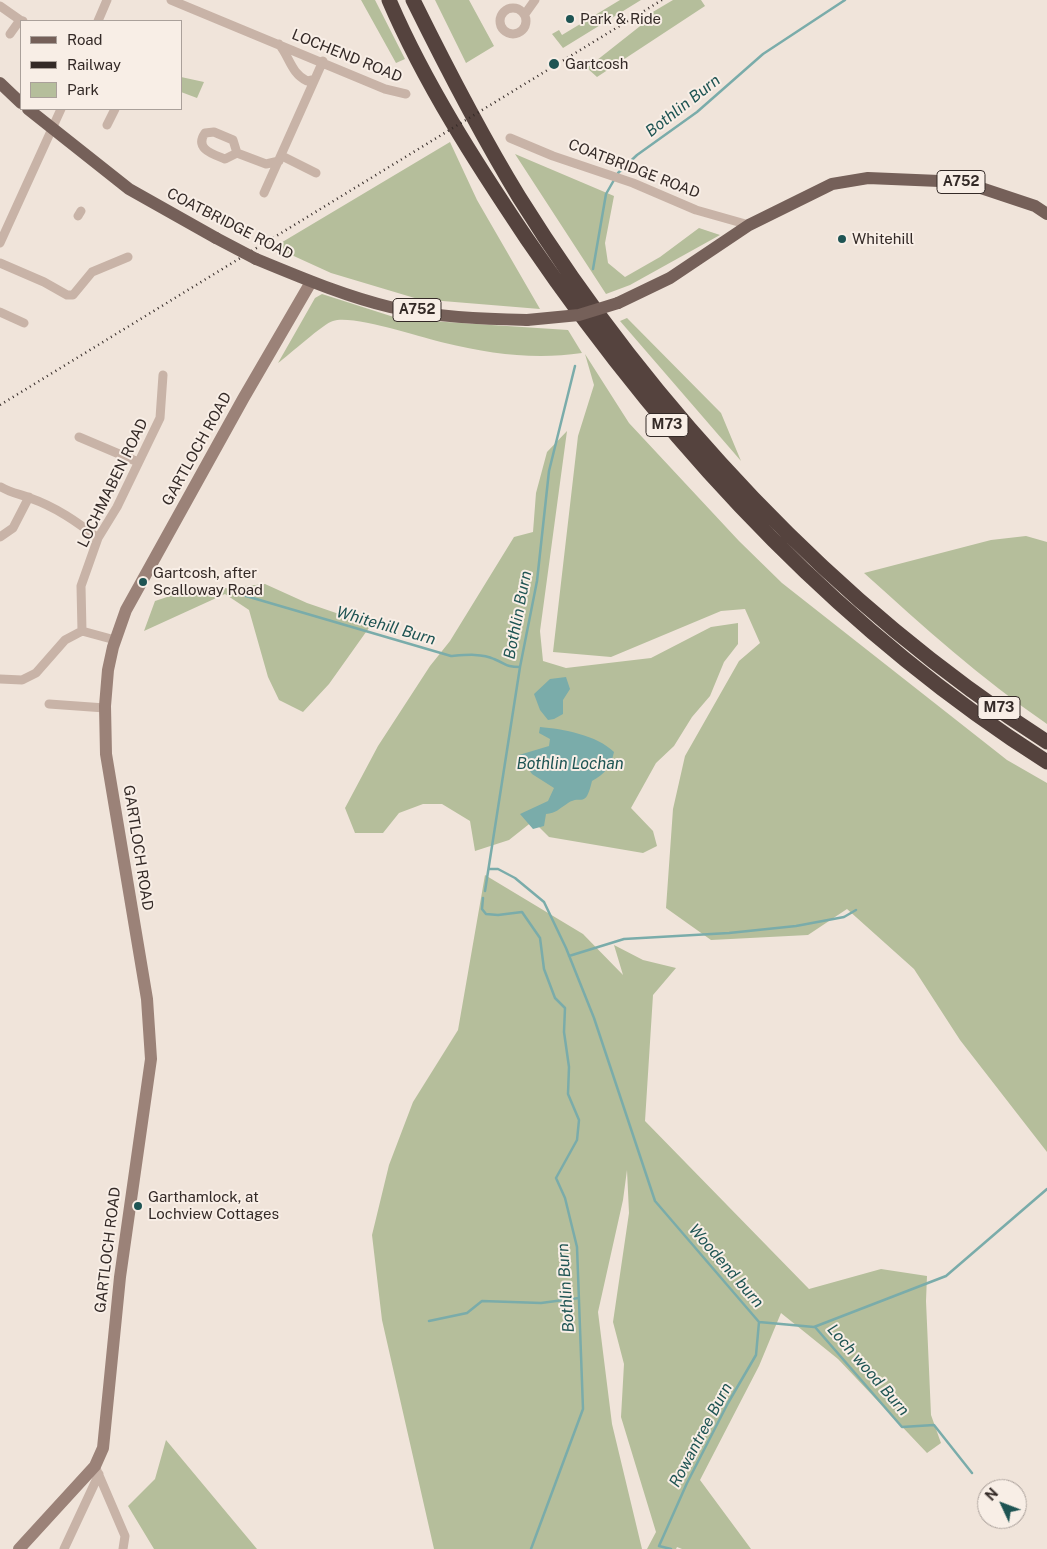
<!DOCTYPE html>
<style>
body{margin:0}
#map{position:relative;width:1047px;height:1549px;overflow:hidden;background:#f0e4da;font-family:"Public Sans",sans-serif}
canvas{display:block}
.legend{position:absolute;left:20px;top:20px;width:162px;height:90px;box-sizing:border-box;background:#f8eee6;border:1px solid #aaa09a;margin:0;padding:6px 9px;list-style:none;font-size:15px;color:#342a27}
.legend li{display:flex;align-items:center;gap:10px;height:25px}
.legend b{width:25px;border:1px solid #aaa09a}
.north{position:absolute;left:977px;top:1479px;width:50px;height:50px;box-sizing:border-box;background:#f8eee6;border:1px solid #aaa09a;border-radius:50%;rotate:313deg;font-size:14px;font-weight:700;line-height:20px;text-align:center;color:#342a27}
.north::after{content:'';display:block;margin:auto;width:18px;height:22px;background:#1e5453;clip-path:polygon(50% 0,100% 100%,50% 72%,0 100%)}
</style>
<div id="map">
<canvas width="1047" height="1549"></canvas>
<ul class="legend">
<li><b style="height:6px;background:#756059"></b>Road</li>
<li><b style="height:6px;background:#342a27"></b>Railway</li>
<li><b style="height:14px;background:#b5be9b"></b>Park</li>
</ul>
<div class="north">N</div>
</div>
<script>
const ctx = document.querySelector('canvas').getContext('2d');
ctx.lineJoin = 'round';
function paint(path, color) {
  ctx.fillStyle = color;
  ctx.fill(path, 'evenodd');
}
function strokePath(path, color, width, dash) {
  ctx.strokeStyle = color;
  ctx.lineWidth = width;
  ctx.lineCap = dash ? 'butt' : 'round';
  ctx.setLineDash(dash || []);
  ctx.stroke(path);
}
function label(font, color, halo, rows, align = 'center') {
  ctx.font = font + ' "Public Sans",sans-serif';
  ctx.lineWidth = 4;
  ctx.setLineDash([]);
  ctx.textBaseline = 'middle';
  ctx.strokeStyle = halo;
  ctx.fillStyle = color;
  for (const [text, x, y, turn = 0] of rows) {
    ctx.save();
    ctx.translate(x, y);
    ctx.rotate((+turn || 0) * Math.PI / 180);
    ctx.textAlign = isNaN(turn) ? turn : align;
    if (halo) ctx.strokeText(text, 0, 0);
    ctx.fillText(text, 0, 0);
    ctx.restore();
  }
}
const green = new Path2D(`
 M 361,0 L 375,0 L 405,59 L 396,63 Z
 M 435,0 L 469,0 L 494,46 L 466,63 Z
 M 620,0 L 641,0 L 563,48 L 552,34 L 559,30 L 562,35 Z
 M 673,0 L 701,0 L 705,6 L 597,77 L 587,68 L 644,23 L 641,19 Z
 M 181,77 L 204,82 L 197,98 L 181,92 Z
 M 450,142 L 477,200 L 540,309 L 418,299 L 331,273 L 274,247 Z
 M 515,154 L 614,196 L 605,243 L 608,263 L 625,277 L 660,257 L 699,228 L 720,235 L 630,285 L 606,294 Z
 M 322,294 L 400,319 L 568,330 L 582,353 C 535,360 491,354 445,343 C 423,338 352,314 333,321 C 324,323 288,356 278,363 L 315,298 Z
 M 627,318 L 721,413 L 741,461 L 620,321 Z
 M 585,354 L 629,423 L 739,541 L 782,583 L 1007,760 L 1047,783 L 1047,1152 L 960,1040 L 914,969 L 847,909 L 808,935 L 711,940 L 666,908 L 673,809 L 685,756 L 739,661 L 760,643 L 745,609 L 721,611 L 611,657 L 553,652 L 578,436 L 594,385 Z
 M 567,431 L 540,631 L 543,661 L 566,668 L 651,658 L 711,627 L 738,623 L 738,644 L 724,662 L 710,696 L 692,717 L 674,746 L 656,763 L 631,808 L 653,831 L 657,846 L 643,853 L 549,837 L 533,821 L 509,840 L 475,851 L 470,821 L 442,804 L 423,804 L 399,813 L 383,833 L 355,833 L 345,808 L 378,746 L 430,666 L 450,641 L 514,537 L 533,532 L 536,493 L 547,452 Z
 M 1026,536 L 1047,542 L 1047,724 C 980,678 924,627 864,573 L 991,540 Z
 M 265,584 L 307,603 L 371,625 L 329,684 L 303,712 L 279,700 L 268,677 L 249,610 L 225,594 L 144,631 L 155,601 L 179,593 Z
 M 485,875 L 583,934 L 623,975 L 614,945 L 643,960 L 676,968 L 653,995 L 645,1121 L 809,1289 L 881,1269 L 927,1276 L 926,1301 L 931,1415 L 941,1443 L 927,1453 L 838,1359 L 781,1313 L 759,1366 L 700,1480 L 751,1549 L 682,1549 L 677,1547 L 676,1549 L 647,1549 L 656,1532 L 621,1417 L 624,1364 L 613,1322 L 629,1213 L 627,1170 L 623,1200 L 598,1312 L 612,1424 L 642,1549 L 434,1549 L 382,1320 L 372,1235 L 389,1165 L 413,1102 L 458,1030 Z
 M 166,1440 L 257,1549 L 154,1549 L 128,1506 L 155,1479 Z`);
const water = new Path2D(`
 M 566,677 L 570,689 L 563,700 L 563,714 L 554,719 L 548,720 L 540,710 L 534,694 L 550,679 Z
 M 540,727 C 563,729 597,735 614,752 C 611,766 605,774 592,781 C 585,810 582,794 568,803 C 559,809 556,813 546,814 L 544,826 L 533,829 L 520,814 L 548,801 L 554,788 L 532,774 L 519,755 L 549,746 L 550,739 L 539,733 Z`);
const stream = new Path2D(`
 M 593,269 L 606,194 L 618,173 L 637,155 L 697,112 L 763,54 L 845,0
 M 246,596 L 451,656 C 464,655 482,653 494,659 C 507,664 505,667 520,667
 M 490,869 L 498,869 L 515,878 L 544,902 L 566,948 L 594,1018 L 655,1201 L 759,1322 L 814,1327 L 946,1276 L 1047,1189
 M 485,891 L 520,667 L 537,581 L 549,471 L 575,366
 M 483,898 L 482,909 L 486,914 L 498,915 L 522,912 L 540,938 L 544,969 L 555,998 L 565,1008 L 564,1032 L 569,1067 L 568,1094 L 579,1120 L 577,1140 L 556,1178 L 565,1198 L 577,1247 L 583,1409 L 531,1549
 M 569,956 L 624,939 L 729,933 L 796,926 L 844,917 L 856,910
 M 429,1321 L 467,1313 L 482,1301 L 541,1303 L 579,1298
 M 815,1327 L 902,1427 L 934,1425 L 972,1473
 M 671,1549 L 659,1546 L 687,1483 L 728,1403 L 756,1355 L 759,1322`);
const minor = new Path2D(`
 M 171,0 L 385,89 L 406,94
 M 0,6 L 20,20
 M500 21a13 13 0 1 1 26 0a13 13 0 1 1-26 0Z
 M 525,14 L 535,0
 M 98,21 L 107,0
 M 10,34 L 20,20 L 23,21
 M 279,44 C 290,58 291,73 307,81 L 315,79
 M 107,125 L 115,109
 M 510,138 L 553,156 L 633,183 L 696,210 L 749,225
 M 237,153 L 233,140 L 214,132 L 205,133 C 194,149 213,154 225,159 L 237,153 L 266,164 L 279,161
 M 282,156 L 316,173
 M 264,193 L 323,61
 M 78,216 L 81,211
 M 0,243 L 61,109
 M 0,263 L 44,282 L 67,295 L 73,295 L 92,272 L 128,257
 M 0,312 L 24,323
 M 79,437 L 138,462
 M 1,487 C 11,493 20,494 30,498 C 56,507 77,522 98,538
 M 0,537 L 13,528 L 29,497
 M 82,631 L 81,586 L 98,538 L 117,507 L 160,418 L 163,375
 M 0,679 L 22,680 L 36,673 L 65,640 L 82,631 L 115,640
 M 49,704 L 105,708
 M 95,1466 L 125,1536 L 123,1549
 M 64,1549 L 99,1474`);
const secondary = new Path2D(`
 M 19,1549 L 95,1466 L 103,1448 L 120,1277 L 151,1059 L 147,999 L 106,754 L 105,706 L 108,670 L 113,647 L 126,610 L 243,399 L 311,282`);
const primary = new Path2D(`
 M 0,83 L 21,103
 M 28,109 L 129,189 L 216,238
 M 256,259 C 300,277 344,296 390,307 C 434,317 482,319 527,320
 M 618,303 L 670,278 L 749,225 L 832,184 L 868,178 L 963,182 L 1035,206 L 1047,214`);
const motorway = new Path2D(`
 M 389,0 C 425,84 476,163 527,239 C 666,443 838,629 1047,762
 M 413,0 C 446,67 480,133 519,197 C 651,409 836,607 1047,742`);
const rail = new Path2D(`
 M 0,405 L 662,0`);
const primaryBridge = new Path2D(`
 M 216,238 L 256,259
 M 527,320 L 579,315 L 618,303`);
const markers = [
 [570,19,5,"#1e5453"],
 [554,64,6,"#1e5453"],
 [842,239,5,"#1e5453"],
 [143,582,5,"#1e5453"],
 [138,1206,5,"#1e5453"]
];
const shields = [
 [961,182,48],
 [417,310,48],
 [667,425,42],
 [999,708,42]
];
const shieldNames = [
 ["A752",961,182],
 ["A752",417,310],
 ["M73",667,425],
 ["M73",999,708]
];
const poiNames = [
 ["Park & Ride",580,19],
 ["Gartcosh",565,64],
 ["Whitehill",852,239],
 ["Gartcosh, after",153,573],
 ["Scalloway Road",153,590],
 ["Garthamlock, at",148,1197],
 ["Lochview Cottages",148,1214]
];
const streetNames = [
 ["LOCHEND ROAD",347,56,22],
 ["COATBRIDGE ROAD",634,169,21],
 ["COATBRIDGE ROAD",230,224,27],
 ["GARTLOCH ROAD",197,449,-61],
 ["LOCHMABEN ROAD",113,483,-64],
 ["GARTLOCH ROAD",138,848,81],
 ["GARTLOCH ROAD",108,1250,-83]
];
const waterNames = [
 ["Bothlin Burn",683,106,-38],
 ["Bothlin Burn",518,615,-79],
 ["Whitehill Burn",386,626,16],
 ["Bothlin Lochan",570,764],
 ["Woodend burn",726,1266,49],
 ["Bothlin Burn",566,1288,-94],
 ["Loch wood Burn",868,1370,49],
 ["Rowantree Burn",701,1435,-62]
];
paint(green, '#b5be9b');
paint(water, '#7aacaa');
strokePath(stream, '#7aacaa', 2.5);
strokePath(minor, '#c8b3a7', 9);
strokePath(secondary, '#9b8278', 12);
strokePath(primary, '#756059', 12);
strokePath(motorway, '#55433e', 15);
strokePath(rail, '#342a27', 2.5, [1, 4]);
strokePath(primaryBridge, '#756059', 12);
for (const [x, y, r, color] of markers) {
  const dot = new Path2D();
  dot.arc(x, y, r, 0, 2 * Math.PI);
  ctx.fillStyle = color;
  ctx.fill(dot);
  strokePath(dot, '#f8eee6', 2);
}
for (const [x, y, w] of shields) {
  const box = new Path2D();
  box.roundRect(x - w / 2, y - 11.5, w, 23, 4);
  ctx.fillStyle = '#f8eee6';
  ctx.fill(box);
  strokePath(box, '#342a27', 1);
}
label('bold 14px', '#342a27', null, shieldNames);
label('15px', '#342a27', '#f8eee6', poiNames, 'left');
label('15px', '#342a27', '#f8eee6', streetNames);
label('italic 16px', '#1e5453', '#f8eee6', waterNames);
</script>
